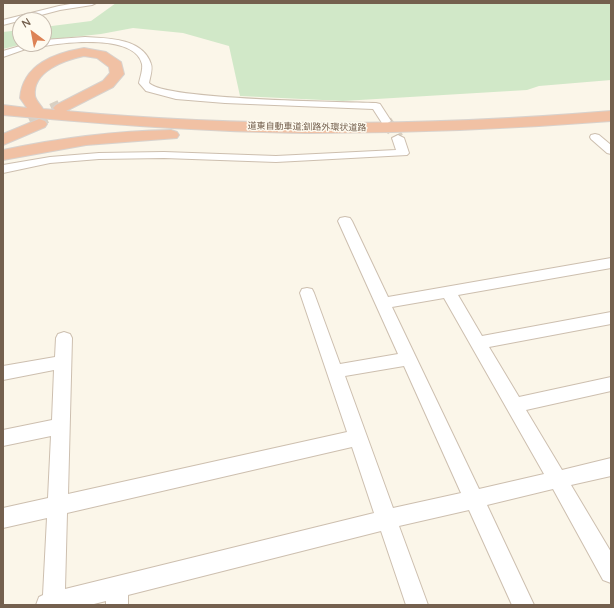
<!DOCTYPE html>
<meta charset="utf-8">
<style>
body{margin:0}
#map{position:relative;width:614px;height:608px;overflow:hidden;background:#fbf6e9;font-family:Quicksand,sans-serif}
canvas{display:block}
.frame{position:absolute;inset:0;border:4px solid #74604e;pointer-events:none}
.north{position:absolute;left:12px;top:12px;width:40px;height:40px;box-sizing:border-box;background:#fefaef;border:1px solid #c7bcaf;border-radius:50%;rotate:328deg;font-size:11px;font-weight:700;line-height:16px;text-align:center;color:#74604e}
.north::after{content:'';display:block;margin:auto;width:14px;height:18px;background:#dd8356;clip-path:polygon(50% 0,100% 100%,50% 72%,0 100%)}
</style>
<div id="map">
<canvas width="614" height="608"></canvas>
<div class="frame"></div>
<div class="north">N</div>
</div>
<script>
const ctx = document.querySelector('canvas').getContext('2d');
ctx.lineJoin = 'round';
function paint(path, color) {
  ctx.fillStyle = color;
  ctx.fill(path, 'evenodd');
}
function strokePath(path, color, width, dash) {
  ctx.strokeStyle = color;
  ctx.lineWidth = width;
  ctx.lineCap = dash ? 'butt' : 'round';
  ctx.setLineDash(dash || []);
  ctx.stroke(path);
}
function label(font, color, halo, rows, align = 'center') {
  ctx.font = font + ' Quicksand,"Noto Sans JP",sans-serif';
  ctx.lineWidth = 3;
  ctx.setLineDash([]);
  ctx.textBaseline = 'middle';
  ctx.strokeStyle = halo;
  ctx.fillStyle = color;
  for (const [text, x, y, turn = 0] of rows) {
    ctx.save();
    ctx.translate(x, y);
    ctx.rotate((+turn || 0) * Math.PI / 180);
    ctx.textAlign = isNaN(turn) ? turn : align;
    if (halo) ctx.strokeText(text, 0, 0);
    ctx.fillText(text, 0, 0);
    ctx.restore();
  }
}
const green = new Path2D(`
 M 116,3 L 611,3 L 611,80 L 539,86 L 527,90 L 343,101 L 240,96 L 229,46 L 183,33 L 133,28 L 101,34 L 44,40 L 44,27 L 91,21 Z
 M 20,30 L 20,44 L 23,44 L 3,49 L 3,32 Z`);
const minorTunnel = new Path2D(`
 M 386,121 L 398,138`);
const highwayTunnel = new Path2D(`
 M 30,122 L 61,108`);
const minor = new Path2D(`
 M 76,3 L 96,3 L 92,5 L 60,10 L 3,25 L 3,20 L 59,6 Z
 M 85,37 C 107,38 143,38 151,64 C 153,69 150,77 149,83 C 164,100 343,102 376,103 L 380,104 L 391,121 L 386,124 L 382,123 L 373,109 L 225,103 L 176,99 L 146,91 L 139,83 C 140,78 143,70 142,64 C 135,34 66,42 44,46 L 40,44 L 3,57 L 3,51 L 27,44 L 44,44 L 44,40 Z
 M 595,134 L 599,135 L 611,145 L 611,154 L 607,153 L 591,139 L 590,137 L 591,135 Z
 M 398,135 L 404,138 L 409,153 L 407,155 L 276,162 L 164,158 L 99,159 L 50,163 L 3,173 L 3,165 L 50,157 L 99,153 L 164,152 L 276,156 L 396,150 L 392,138 Z
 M 345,217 L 350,218 L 352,221 L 388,297 L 611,258 L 611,268 L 458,295 L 482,336 L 611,312 L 611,324 L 489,347 L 519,397 L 611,377 L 611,391 L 526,410 L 562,470 L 611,458 L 611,476 L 571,485 L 611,552 L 611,583 L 603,580 L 553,489 L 487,505 L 534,605 L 512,605 L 469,510 L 399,526 L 428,605 L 406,605 L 381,531 L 128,595 L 128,605 L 106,605 L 106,601 L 90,605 L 36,605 L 39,597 L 43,595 L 47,518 L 3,528 L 3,508 L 48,498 L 51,436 L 3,446 L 3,430 L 52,420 L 54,370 L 3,380 L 3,366 L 55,357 L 56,338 L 58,334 L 64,332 L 70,334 L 72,338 L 68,494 L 347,432 L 300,293 L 302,289 L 307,288 L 312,289 L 314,293 L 340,364 L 398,354 L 338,221 L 340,218 ZM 444,298 L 544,474 L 479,489 L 392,307 ZM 404,366 L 461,493 L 393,508 L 345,376 ZM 352,447 L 374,513 L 65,589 L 67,513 Z`);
const highway = new Path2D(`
 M 84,48 L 106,52 L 121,62 L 124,74 L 113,87 L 66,111 C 248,128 430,126 611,111 L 611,121 C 510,129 410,133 308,133 C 206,132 105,124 3,115 L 3,105 L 27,108 L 20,98 C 23,64 55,53 84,48 ZM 84,56 L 97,58 L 109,67 L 110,73 L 103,81 L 56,105 L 53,108 L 55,110 L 43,109 C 41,105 36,101 35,96 C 32,71 65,60 84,56 Z
 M 39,119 L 45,121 L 47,124 L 45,127 L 3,145 L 3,134 Z
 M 171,130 L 177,132 L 179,135 L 177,138 L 86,145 L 3,160 L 3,150 C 59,138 114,131 171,130 Z`);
const farStreetnames = [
 ["道東自動車道;釧路外環状道路",307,127,1]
];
paint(green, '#d1e8c8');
strokePath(minorTunnel, '#d9d0c2', 12, [12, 5.5]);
strokePath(highwayTunnel, '#d9d0c2', 17, [17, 8]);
strokePath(minor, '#cdbfaf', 2);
strokePath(highway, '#d8d2cd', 2);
paint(minor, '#fff');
paint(highway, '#f1c1a4');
label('9px', '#74604e', '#fefaef', farStreetnames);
</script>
